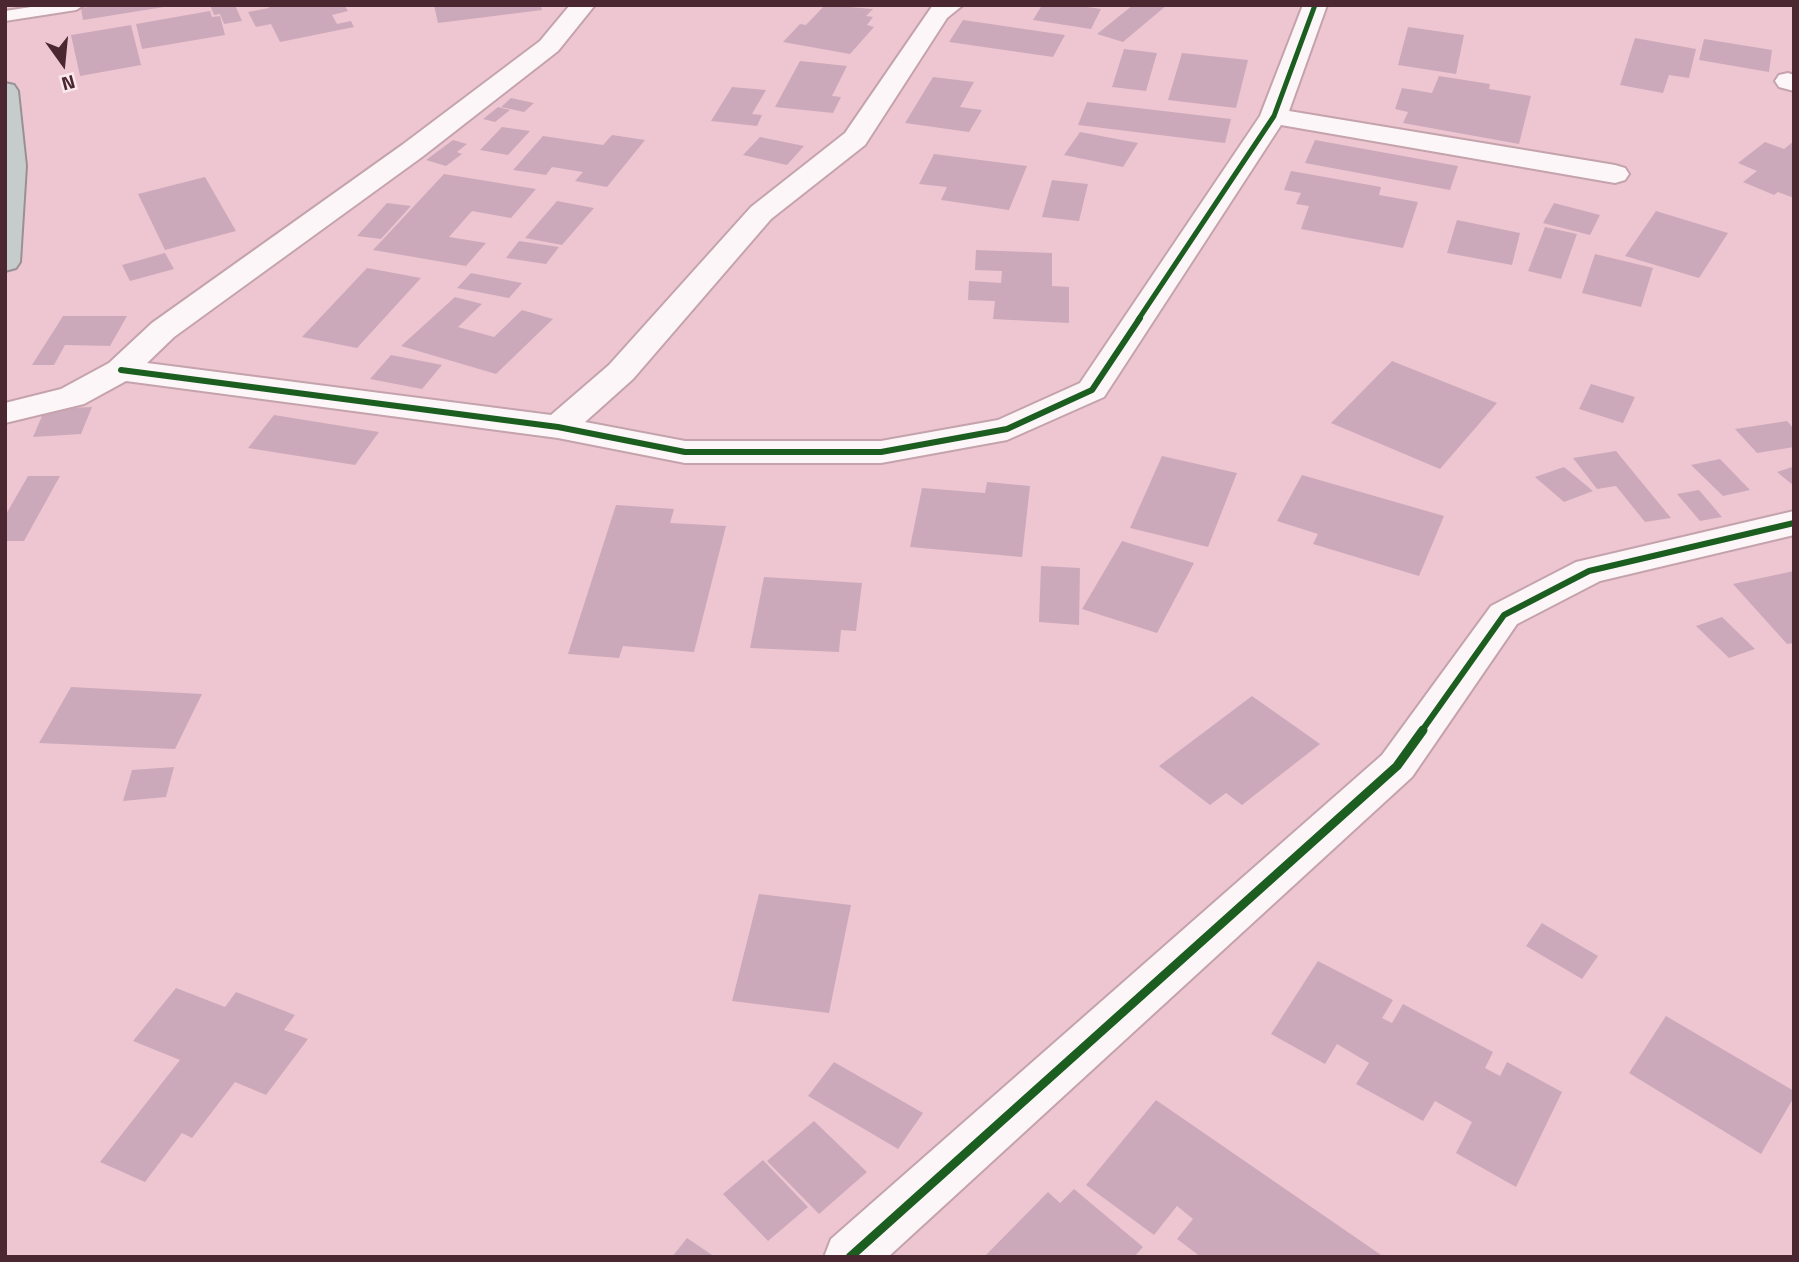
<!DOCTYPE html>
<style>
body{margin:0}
#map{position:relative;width:1799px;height:1262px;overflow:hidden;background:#edc6d1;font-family:"Titillium Web",sans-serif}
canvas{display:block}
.frame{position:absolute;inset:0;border:7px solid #4a2731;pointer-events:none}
.north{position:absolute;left:28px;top:28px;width:70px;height:70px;-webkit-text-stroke:5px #fbe8ec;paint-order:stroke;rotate:165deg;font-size:19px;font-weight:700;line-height:28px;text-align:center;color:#4a2731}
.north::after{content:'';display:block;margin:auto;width:24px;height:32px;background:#4a2731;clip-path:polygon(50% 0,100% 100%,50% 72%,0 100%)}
</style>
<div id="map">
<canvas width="1799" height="1262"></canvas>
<div class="frame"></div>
<div class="north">N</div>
</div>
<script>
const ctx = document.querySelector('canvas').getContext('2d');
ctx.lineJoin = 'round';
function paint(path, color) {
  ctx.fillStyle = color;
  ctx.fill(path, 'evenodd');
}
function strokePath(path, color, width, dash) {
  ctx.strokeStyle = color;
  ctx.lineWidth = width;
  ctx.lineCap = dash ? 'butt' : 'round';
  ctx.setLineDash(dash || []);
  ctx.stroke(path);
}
const building = new Path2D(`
 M 101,5 L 164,5 L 164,7 L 83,20 L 81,8 Z
 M 210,5 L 235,5 L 242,21 L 224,24 L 220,14 L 214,15 Z
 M 268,5 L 344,5 L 348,11 L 332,15 L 337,24 L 351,21 L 354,27 L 280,42 L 271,24 L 256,27 L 248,12 L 269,8 Z
 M 434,5 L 540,5 L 542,10 L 438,23 Z
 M 825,5 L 873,9 L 866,16 L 873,17 L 867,25 L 874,27 L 850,54 L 783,42 L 800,24 L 806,25 Z
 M 1042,5 L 1074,5 L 1101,9 L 1091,29 L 1033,20 Z
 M 1133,5 L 1167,5 L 1123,42 L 1097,34 Z
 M 210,11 L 212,17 L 220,16 L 225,35 L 142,49 L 136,24 Z
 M 963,20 L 1065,35 L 1053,57 L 949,42 Z
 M 131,25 L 141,65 L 80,76 L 71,35 Z
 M 1408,27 L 1464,35 L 1456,74 L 1398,65 Z
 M 1635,38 L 1696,49 L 1689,78 L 1669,75 L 1663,93 L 1620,85 Z
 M 1704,39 L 1772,50 L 1769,72 L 1699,60 Z
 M 1124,49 L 1157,53 L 1146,91 L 1112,87 Z
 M 1182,53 L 1248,60 L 1236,108 L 1168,100 Z
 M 800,61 L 847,66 L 832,96 L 841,97 L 833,113 L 775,107 Z
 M 1439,76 L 1490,84 L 1489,89 L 1531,96 L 1519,144 L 1403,123 L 1408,112 L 1395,109 L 1402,88 L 1432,93 Z
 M 933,77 L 974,82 L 960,107 L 982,110 L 969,132 L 905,123 Z
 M 732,87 L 766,90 L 752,114 L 762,115 L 757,126 L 711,121 Z
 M 511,98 L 534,103 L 524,112 L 501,107 Z
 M 1087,102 L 1231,119 L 1225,143 L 1078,125 Z
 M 498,107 L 510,110 L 495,122 L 483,119 Z
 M 502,127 L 530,131 L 508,155 L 480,150 Z
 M 1080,132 L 1138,143 L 1123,167 L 1064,155 Z
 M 612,135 L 645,140 L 607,187 L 575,181 L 583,172 L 552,167 L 546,175 L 513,170 L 543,136 L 603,145 Z
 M 760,137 L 804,146 L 787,165 L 743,155 Z
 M 453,140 L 467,144 L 457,152 L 462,154 L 446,166 L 426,160 Z
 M 1315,140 L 1458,166 L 1450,190 L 1305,163 Z
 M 1794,141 L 1794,198 L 1778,192 L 1774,195 L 1743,182 L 1757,171 L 1738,163 L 1765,142 L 1784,149 Z
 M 934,154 L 1027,166 L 1009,210 L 941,200 L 947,187 L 919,184 Z
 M 1291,171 L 1381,187 L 1379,195 L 1418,202 L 1403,248 L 1301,229 L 1309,206 L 1296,204 L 1301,193 L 1284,190 Z
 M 444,174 L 536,189 L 511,218 L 472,211 L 449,237 L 486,243 L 466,266 L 373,250 Z
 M 205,177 L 236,231 L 165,250 L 138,194 Z
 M 1052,180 L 1088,184 L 1079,221 L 1042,217 Z
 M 557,201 L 594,208 L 562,245 L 525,238 Z
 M 387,203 L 411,206 L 381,239 L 357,236 Z
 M 1554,203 L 1600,215 L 1590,235 L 1543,223 Z
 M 1656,211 L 1728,233 L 1699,278 L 1625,256 Z
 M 1457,220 L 1520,233 L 1512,265 L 1447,253 Z
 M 1545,227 L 1577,234 L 1561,279 L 1528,271 Z
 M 519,241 L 559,247 L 546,264 L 506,258 Z
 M 976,250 L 1052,253 L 1052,286 L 1069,287 L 1069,323 L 993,319 L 995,301 L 968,300 L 969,281 L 1001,283 L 1002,271 L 975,270 Z
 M 165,253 L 174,269 L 130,281 L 122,265 Z
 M 1595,254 L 1653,268 L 1641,307 L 1582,293 Z
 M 367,268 L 421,278 L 357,348 L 302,337 Z
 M 471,273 L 522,283 L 509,298 L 457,288 Z
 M 455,297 L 482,304 L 458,327 L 494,337 L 522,310 L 553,319 L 496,374 L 401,346 Z
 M 63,316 L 127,316 L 110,346 L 65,345 L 54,365 L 32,365 Z
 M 391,355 L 442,365 L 422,389 L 370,379 Z
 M 1392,361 L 1497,403 L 1440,469 L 1331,423 Z
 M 1591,384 L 1635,397 L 1623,423 L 1579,409 Z
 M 92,407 L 81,434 L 33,437 L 45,409 Z
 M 274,415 L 379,432 L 355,465 L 248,448 Z
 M 1787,421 L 1794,429 L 1794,447 L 1757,453 L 1735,429 Z
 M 1616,451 L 1671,518 L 1645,522 L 1616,486 L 1597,489 L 1573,458 Z
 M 1162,456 L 1237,473 L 1208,547 L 1130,528 Z
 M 1720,459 L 1750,490 L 1723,496 L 1691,465 Z
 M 1564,467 L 1593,491 L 1564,502 L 1535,477 Z
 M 1792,467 L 1794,468 L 1794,486 L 1777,472 Z
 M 1302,475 L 1444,516 L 1419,576 L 1313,544 L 1318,534 L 1277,521 Z
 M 28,476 L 60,476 L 24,541 L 5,541 L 5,516 Z
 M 987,482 L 1030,486 L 1022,557 L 910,547 L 922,488 L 985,493 Z
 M 1699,490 L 1722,517 L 1700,521 L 1677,494 Z
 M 616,505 L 674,509 L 670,523 L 726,526 L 694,652 L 623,646 L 619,658 L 568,654 Z
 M 1122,541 L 1194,563 L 1157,633 L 1082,609 Z
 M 1041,566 L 1080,568 L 1079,625 L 1039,622 Z
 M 1794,571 L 1794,643 L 1787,644 L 1733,584 Z
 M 764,577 L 862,583 L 856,631 L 841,630 L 839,652 L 750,648 Z
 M 1722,617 L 1755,649 L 1729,658 L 1696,626 Z
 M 71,687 L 202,694 L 175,749 L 39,743 Z
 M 1252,696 L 1320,744 L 1242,805 L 1226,793 L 1210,805 L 1159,766 Z
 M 174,767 L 166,797 L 123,801 L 132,770 Z
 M 759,894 L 851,905 L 829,1013 L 732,1001 Z
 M 1542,923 L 1598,956 L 1582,979 L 1526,946 Z
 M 1318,961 L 1393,1000 L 1382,1018 L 1392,1023 L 1403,1004 L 1493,1052 L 1485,1068 L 1500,1076 L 1507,1062 L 1562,1092 L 1516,1187 L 1456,1153 L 1472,1122 L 1435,1101 L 1423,1121 L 1356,1084 L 1369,1063 L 1337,1044 L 1325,1064 L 1271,1034 Z
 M 176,988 L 225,1007 L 236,992 L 295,1015 L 284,1030 L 308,1039 L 266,1095 L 235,1082 L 192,1138 L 182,1133 L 145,1182 L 100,1162 L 180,1060 L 133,1041 Z
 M 1666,1016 L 1794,1091 L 1794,1097 L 1761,1154 L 1629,1073 Z
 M 834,1062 L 923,1113 L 898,1149 L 808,1096 Z
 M 1156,1100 L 1384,1257 L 1201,1257 L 1177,1239 L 1193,1219 L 1177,1206 L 1154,1235 L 1086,1185 Z
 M 814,1121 L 867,1172 L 819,1214 L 767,1161 Z
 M 763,1160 L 808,1207 L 768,1241 L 723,1194 Z
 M 1074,1189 L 1143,1247 L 1134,1257 L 984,1257 L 1048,1192 L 1060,1203 Z
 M 687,1238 L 715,1257 L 672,1257 Z`);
const lane = new Path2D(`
 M 44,5 L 84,5 L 76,10 L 5,21 L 5,11 Z`);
const street = new Path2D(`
 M 570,5 L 595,5 L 558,51 L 422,157 L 174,337 L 147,363 L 551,415 L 609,365 L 751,207 L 845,133 L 933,5 L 963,5 L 947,18 L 865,145 L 771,219 L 633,379 L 585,422 L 685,441 L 881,441 L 998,420 L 1080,383 L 1260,116 L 1303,5 L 1327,5 L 1289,111 L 1615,165 L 1625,168 L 1629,174 L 1625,180 L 1615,183 L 1281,125 L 1104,397 L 1007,440 L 881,463 L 685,463 L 558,438 L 126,381 L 84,404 L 5,423 L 5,403 L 61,389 L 109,363 L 152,323 L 402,145 L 540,41 Z
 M 1788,73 L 1794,75 L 1794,91 L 1779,87 L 1775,81 L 1779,75 Z
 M 1794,511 L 1794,535 L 1600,581 L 1517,624 L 1412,777 L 888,1257 L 824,1257 L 831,1239 L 1382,755 L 1491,606 L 1576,562 Z`);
const highway = new Path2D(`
 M 5,83 L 14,85 L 18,91 L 26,166 L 20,262 L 16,268 L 5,271 Z`);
const cyclewayFar2 = new Path2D(`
 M 1138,320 L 1274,116 L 1315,5`);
const cyclewayFar1 = new Path2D(`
 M 121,370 L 558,427 L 685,452 L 881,452 L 1007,429 L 1092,390 L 1140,318
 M 1421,732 L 1504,615 L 1589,571 L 1794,523`);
const cycleway = new Path2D(`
 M 850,1257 L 1397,766 L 1423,730`);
paint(building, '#cca9ba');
strokePath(lane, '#c4a3ad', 4);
strokePath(street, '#c4a3ad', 4);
strokePath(highway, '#999094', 4);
paint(lane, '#fcf6f8');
paint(street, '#fcf6f8');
paint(highway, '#c6cbcb');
strokePath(cyclewayFar2, '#1b5e20', 5);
strokePath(cyclewayFar1, '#1b5e20', 6);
strokePath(cycleway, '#1b5e20', 9);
</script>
